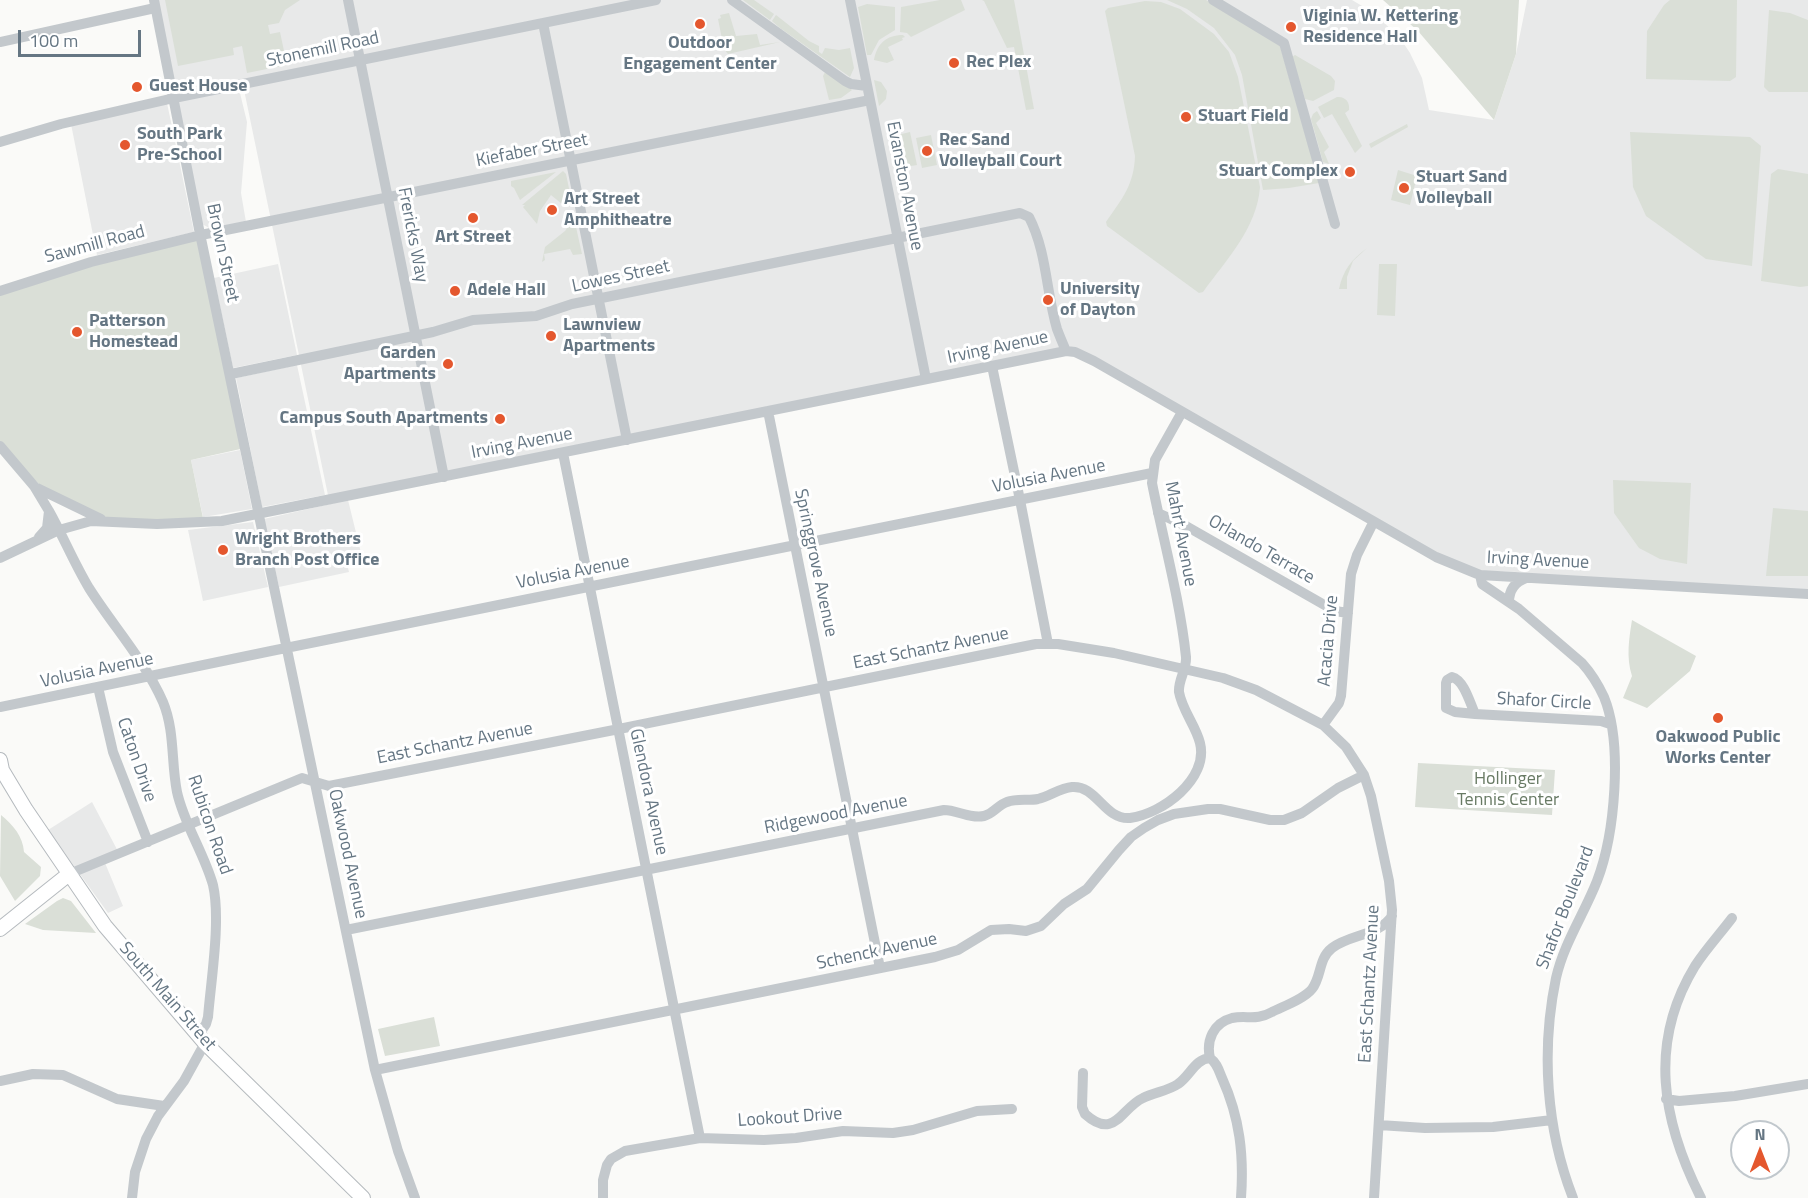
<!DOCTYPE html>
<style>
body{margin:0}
#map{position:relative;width:1808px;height:1198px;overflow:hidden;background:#fafaf8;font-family:"Titillium Web",sans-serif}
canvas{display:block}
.north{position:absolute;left:1730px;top:1120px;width:60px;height:60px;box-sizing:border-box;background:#fff;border:2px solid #c1c8cd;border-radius:50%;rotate:0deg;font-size:16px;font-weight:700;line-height:24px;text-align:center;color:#657683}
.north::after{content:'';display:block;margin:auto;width:21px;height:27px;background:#e4572e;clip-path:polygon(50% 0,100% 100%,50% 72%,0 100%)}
.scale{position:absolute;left:18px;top:30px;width:123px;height:27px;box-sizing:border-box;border:3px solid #657683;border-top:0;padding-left:8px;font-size:18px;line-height:21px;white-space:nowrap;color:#657683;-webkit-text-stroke:4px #fff;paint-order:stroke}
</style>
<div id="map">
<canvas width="1808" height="1198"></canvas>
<div class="north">N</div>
<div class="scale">100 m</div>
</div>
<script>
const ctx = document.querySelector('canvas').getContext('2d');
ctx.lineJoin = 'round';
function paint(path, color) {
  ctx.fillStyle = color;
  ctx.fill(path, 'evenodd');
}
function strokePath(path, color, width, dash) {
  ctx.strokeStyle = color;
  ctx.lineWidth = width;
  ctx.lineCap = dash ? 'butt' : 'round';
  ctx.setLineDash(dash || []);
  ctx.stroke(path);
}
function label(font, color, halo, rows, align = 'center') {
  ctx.font = font + ' "Titillium Web",sans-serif';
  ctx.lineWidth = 6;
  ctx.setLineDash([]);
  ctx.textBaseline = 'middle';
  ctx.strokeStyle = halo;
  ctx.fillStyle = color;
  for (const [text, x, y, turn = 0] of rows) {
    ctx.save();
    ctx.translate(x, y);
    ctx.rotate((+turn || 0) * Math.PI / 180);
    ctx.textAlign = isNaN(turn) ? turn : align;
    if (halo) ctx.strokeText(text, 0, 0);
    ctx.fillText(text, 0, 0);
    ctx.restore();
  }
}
const built = new Path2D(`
 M 155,0 L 1352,0 L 1374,13 L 1400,38 L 1410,53 L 1422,78 L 1429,110 L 1494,120 L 1516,54 L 1527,0 L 1808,0 L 1808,594 L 1605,581 L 1517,572 L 1493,571 L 1480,575 L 1454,566 L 1075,352 L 329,500 L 243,85 L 239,89 L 247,122 L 241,193 L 246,222 L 213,230 L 202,224 Z
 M 167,103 L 194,232 L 97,255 L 71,124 Z
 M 278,264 L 297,355 L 233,368 L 214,278 Z
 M 297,365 L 325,495 L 262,507 L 236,378 Z
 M 240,450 L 252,509 L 203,517 L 191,460 Z
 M 348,500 L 362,557 L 346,560 L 349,572 L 279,587 L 264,519 Z
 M 253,522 L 268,587 L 203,601 L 188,530 Z
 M 92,802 L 121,857 L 105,863 L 123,906 L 108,913 L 48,830 Z`);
const green = new Path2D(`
 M 165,0 L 300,0 L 285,10 L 279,23 L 268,25 L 270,34 L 280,32 L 287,65 L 247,73 L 242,46 L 233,48 L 234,55 L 178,66 Z
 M 743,0 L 754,0 L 774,14 L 770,20 Z
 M 940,0 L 961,0 L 965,10 L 911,37 L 907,33 L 900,32 L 901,7 Z
 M 982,0 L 1014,0 L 1034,109 L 1026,110 L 1014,47 L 1007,48 L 984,1 Z
 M 1167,0 L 1206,0 L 1280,46 L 1319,183 L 1289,188 L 1263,190 L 1242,75 L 1235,55 L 1214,28 L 1187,9 Z
 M 1383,0 L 1519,0 L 1516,54 L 1494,120 L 1418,31 Z
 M 1670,0 L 1737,0 L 1736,77 L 1730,81 L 1646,79 L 1647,31 L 1664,5 Z
 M 1145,1 L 1161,2 L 1180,9 L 1214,34 L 1229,52 L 1238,77 L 1260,187 C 1257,228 1227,259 1203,292 L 1199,293 L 1107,226 L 1106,222 C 1122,199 1134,185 1135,156 L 1105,11 L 1108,8 Z
 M 867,4 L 895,7 L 895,30 L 879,40 L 871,55 L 867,55 L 858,7 Z
 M 1769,10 L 1790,13 L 1808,20 L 1808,92 L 1769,92 L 1764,87 Z
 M 729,13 L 736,36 L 757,34 L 760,45 L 780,42 L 728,54 L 724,49 L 718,19 L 721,18 L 720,15 Z
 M 776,15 L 809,41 L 819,46 L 819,52 L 822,54 L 825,48 L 839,50 L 850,48 L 854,68 L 850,77 L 780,28 L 772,21 Z
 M 903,35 L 905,37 L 902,38 L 903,40 L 888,47 L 894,60 L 887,63 L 874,60 C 877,44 886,35 903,35 Z
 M 1295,55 L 1331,76 L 1335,81 L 1334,90 L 1313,101 L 1305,99 L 1292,57 Z
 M 825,72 L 852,90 L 841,98 L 829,100 L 823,76 Z
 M 874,80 L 881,82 L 887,91 L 886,99 L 879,106 Z
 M 1337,97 C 1346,96 1350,103 1349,110 L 1345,113 L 1362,146 L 1355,153 L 1332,114 L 1324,118 L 1318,107 Z
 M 1317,111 L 1321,118 L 1316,123 L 1329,147 L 1324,152 L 1329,164 L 1323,162 L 1311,119 L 1313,114 Z
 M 1407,124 L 1408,127 L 1371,148 L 1369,144 Z
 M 910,132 L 917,165 L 899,168 L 893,136 Z
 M 1630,132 L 1750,137 L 1761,146 L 1752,266 L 1706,259 L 1646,216 L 1633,187 Z
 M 931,135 L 937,165 L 922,168 L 916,138 Z
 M 1778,169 L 1808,174 L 1808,286 L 1800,287 L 1761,281 L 1771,174 Z
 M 1398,170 L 1417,176 L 1410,205 L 1391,200 Z
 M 563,171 L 566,174 L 571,198 L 562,204 L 551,195 L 540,211 L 537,224 L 523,207 L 525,205 L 522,205 Z
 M 556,172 L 520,200 L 514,188 L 511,186 L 511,181 Z
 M 574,218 L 582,254 L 573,255 L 570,249 L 544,254 L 545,260 L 542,262 L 545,247 L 565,231 Z
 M 201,235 L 245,448 L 191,460 L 204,523 L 105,521 L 51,496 L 0,446 L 0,291 Z
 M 1367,248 L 1353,261 L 1347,277 L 1347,289 L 1339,289 C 1343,270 1352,259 1367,248 Z
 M 1379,264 L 1397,264 L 1395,316 L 1377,315 Z
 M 1613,480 L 1691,483 L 1687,564 L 1660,559 L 1639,548 L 1614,513 Z
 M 1773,508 L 1808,511 L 1808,576 L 1766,576 Z
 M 1632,620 L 1696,656 L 1690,671 L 1647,708 L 1623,698 L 1632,676 C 1626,657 1629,639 1632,620 Z
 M 1418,763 L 1555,770 L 1552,815 L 1415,807 Z
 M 1,815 C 13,825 23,836 24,852 L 41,867 L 40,876 L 15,901 L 0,876 Z
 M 63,898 L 71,901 L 96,933 L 43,930 L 25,924 L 57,901 Z
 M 434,1017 L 440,1046 L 385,1056 L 378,1029 Z`);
const minor = new Path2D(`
 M 154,0 L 199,229 L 375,1070 L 398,1151 L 415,1198
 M 348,0 L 444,477
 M 732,0 L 845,81 L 851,84 L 867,86
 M 850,0 L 926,379
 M 1213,0 L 1284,43 L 1335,224
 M 543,23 L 627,440
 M 0,42 L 155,8
 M 0,142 L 61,124 L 174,98 L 656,0
 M 0,291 L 91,262 L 201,235 L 870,100
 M 992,366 L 1020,500 L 1048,644
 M 231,374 L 433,332 L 473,320 L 536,316 L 572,304 L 1020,213 L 1029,217 C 1047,252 1046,292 1057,329 C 1060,337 1063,344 1066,351
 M 768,411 L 880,968
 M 0,446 L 34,486 L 49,511 L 47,528 L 39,537
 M 563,453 L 700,1138
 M 37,488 L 101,519
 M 49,511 C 63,536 74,563 89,588 C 113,626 145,661 163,702 C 175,731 171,762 177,792 C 184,824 204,853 213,885 C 221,920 211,980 208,1017 L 206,1024 L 198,1036
 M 1158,513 L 1186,526 L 1335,611 L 1348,613
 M 0,558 L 59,530 L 91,521 L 157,524 L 222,521 L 1066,351 L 1075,352 L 1094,361 L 1436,557 L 1480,575 L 1808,594
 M 1480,575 L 1482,584 L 1519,609 L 1582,663 C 1591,673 1598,684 1604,697 C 1623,744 1615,834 1597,881 C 1584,914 1564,943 1556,978 C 1541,1050 1546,1129 1573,1198
 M 1509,602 C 1509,590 1515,582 1526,578
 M 1452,677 C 1464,680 1470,703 1475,714 L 1455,712 L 1446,708 L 1446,683 L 1447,680 Z
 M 98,687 L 113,752 L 148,842
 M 0,707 L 271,651 L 1152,473
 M 1475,714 L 1601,721 L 1610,724
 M 1323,725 L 1339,703 L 1341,696 L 1351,574 L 1357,555 L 1373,523
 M 69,874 L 302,778 L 329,786 L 619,729 L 1036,644 L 1058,644 L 1114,653 L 1223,678 L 1256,690 L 1323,725 L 1346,747 L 1364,775 L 1371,796 L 1389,881 L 1392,910 L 1374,1198
 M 346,930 L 944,810 C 957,810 970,819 984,816 C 993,814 998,805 1007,802 C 1017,798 1028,801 1038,799 C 1050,796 1060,788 1072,787 C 1097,785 1104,820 1130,818 C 1162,814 1209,779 1200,743 C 1196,726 1182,710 1179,692 C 1178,680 1187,669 1186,657 C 1180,600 1163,539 1152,483 L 1155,460 L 1182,412
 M 1210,1058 C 1206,1041 1213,1023 1232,1018 C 1247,1015 1256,1021 1272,1012 C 1284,1006 1304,999 1312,989 C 1322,976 1318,959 1332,948 C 1350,934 1379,936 1392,916
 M 1210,1058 C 1217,1063 1219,1071 1222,1078 C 1240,1118 1244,1155 1241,1198
 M 375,1070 L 935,957 L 958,950 L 991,930 L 1009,929 L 1026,931 L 1041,926 L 1064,904 L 1087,889 L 1119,850 L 1131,837 L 1144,828 L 1158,820 L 1174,814 L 1208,809 L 1220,809 L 1270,820 L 1284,820 L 1302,813 L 1338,788 L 1364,775
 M 1083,1073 L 1082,1107 L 1085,1114 C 1115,1141 1121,1108 1143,1098 C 1155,1092 1168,1091 1178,1084 C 1190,1076 1195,1059 1210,1058
 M 0,1081 L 33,1074 L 63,1075 L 117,1099 L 164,1106
 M 1666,1099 L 1679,1101 L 1735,1096 L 1808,1084
 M 1379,1125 L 1425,1128 L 1493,1127 L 1552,1120
 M 132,1198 L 135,1172 L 146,1139 L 158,1116 L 184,1081 L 205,1043
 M 603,1198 L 603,1180 L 607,1165 L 611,1159 L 625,1151 L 700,1138 L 764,1140 L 796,1138 L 843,1131 L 893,1133 L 913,1130 L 977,1111 L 1012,1109
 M 1701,1198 C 1662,1121 1648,1043 1695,966 C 1706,949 1720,934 1732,918`);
const major = new Path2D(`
 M 0,760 L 2,770 L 26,810 L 105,926 L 205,1043 L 363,1198
 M 0,929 L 69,874`);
const markers = [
 [700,24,6,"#e4572e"],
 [1291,27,6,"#e4572e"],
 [954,63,6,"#e4572e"],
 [137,87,6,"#e4572e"],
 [1186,117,6,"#e4572e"],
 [125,145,6,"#e4572e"],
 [927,151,6,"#e4572e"],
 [1350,172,6,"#e4572e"],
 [1404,188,6,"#e4572e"],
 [552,210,6,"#e4572e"],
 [473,218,6,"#e4572e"],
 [455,291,6,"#e4572e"],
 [1048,300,6,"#e4572e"],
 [77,332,6,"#e4572e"],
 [551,336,6,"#e4572e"],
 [448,364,6,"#e4572e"],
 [500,419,6,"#e4572e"],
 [223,550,6,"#e4572e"],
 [1718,718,6,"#e4572e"]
];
const poiNames = [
 ["Viginia W. Kettering",1303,17],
 ["Residence Hall",1303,38],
 ["Outdoor",700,44,"center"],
 ["Engagement Center",700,65,"center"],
 ["Rec Plex",966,63],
 ["Guest House",149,87],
 ["Stuart Field",1198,117],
 ["South Park",137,135],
 ["Pre-School",137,156],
 ["Rec Sand",939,141],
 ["Volleyball Court",939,162],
 ["Stuart Complex",1338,172,"right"],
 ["Stuart Sand",1416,178],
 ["Volleyball",1416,199],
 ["Art Street",564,200],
 ["Amphitheatre",564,221],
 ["Art Street",473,238,"center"],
 ["University",1060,290],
 ["of Dayton",1060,311],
 ["Adele Hall",467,291],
 ["Patterson",89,322],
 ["Homestead",89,343],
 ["Lawnview",563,326],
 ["Apartments",563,347],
 ["Garden",436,354,"right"],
 ["Apartments",436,375,"right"],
 ["Campus South Apartments",488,419,"right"],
 ["Wright Brothers",235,540],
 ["Branch Post Office",235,561],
 ["Oakwood Public",1718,738,"center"],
 ["Works Center",1718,759,"center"]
];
const streetNames = [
 ["Stonemill Road",323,50,-12],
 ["Kiefaber Street",532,151,-11],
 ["Evanston Avenue",904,186,79],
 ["Frericks Way",412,235,79],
 ["Sawmill Road",95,245,-15],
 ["Brown Street",222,253,78],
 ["Lowes Street",621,277,-12],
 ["Irving Avenue",998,348,-12],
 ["Irving Avenue",522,444,-11],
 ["Volusia Avenue",1049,477,-11],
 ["Mahrt Avenue",1180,534,79],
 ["Orlando Terrace",1261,550,30],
 ["Irving Avenue",1538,561,3],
 ["Springgrove Avenue",815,563,78],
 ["Volusia Avenue",573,573,-11],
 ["Acacia Drive",1329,641,-85],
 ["East Schantz Avenue",931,649,-11],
 ["Volusia Avenue",97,671,-12],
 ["Shafor Circle",1544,702,3],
 ["East Schantz Avenue",455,744,-11],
 ["Caton Drive",136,760,71],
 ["Glendora Avenue",648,792,78],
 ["Ridgewood Avenue",836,815,-11],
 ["Rubicon Road",209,825,71],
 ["Oakwood Avenue",347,854,78],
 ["Shafor Boulevard",1566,908,-69],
 ["Schenck Avenue",877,952,-12],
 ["East Schantz Avenue",1370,984,-87],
 ["South Main Street",167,997,49],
 ["Lookout Drive",790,1118,-4]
];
const parkNames = [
 ["Hollinger",1508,780],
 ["Tennis Center",1508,801]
];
paint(built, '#e8e9e9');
paint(green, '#dadfd7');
strokePath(major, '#b5babe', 16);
strokePath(minor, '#c3c8cc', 10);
strokePath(major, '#fff', 14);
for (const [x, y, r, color] of markers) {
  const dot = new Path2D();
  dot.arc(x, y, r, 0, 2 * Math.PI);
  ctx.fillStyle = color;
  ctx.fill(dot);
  strokePath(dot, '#fff', 2);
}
label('bold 18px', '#657683', '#fff', poiNames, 'left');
label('18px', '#657683', '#fff', streetNames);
label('18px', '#687a64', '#fff', parkNames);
</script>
